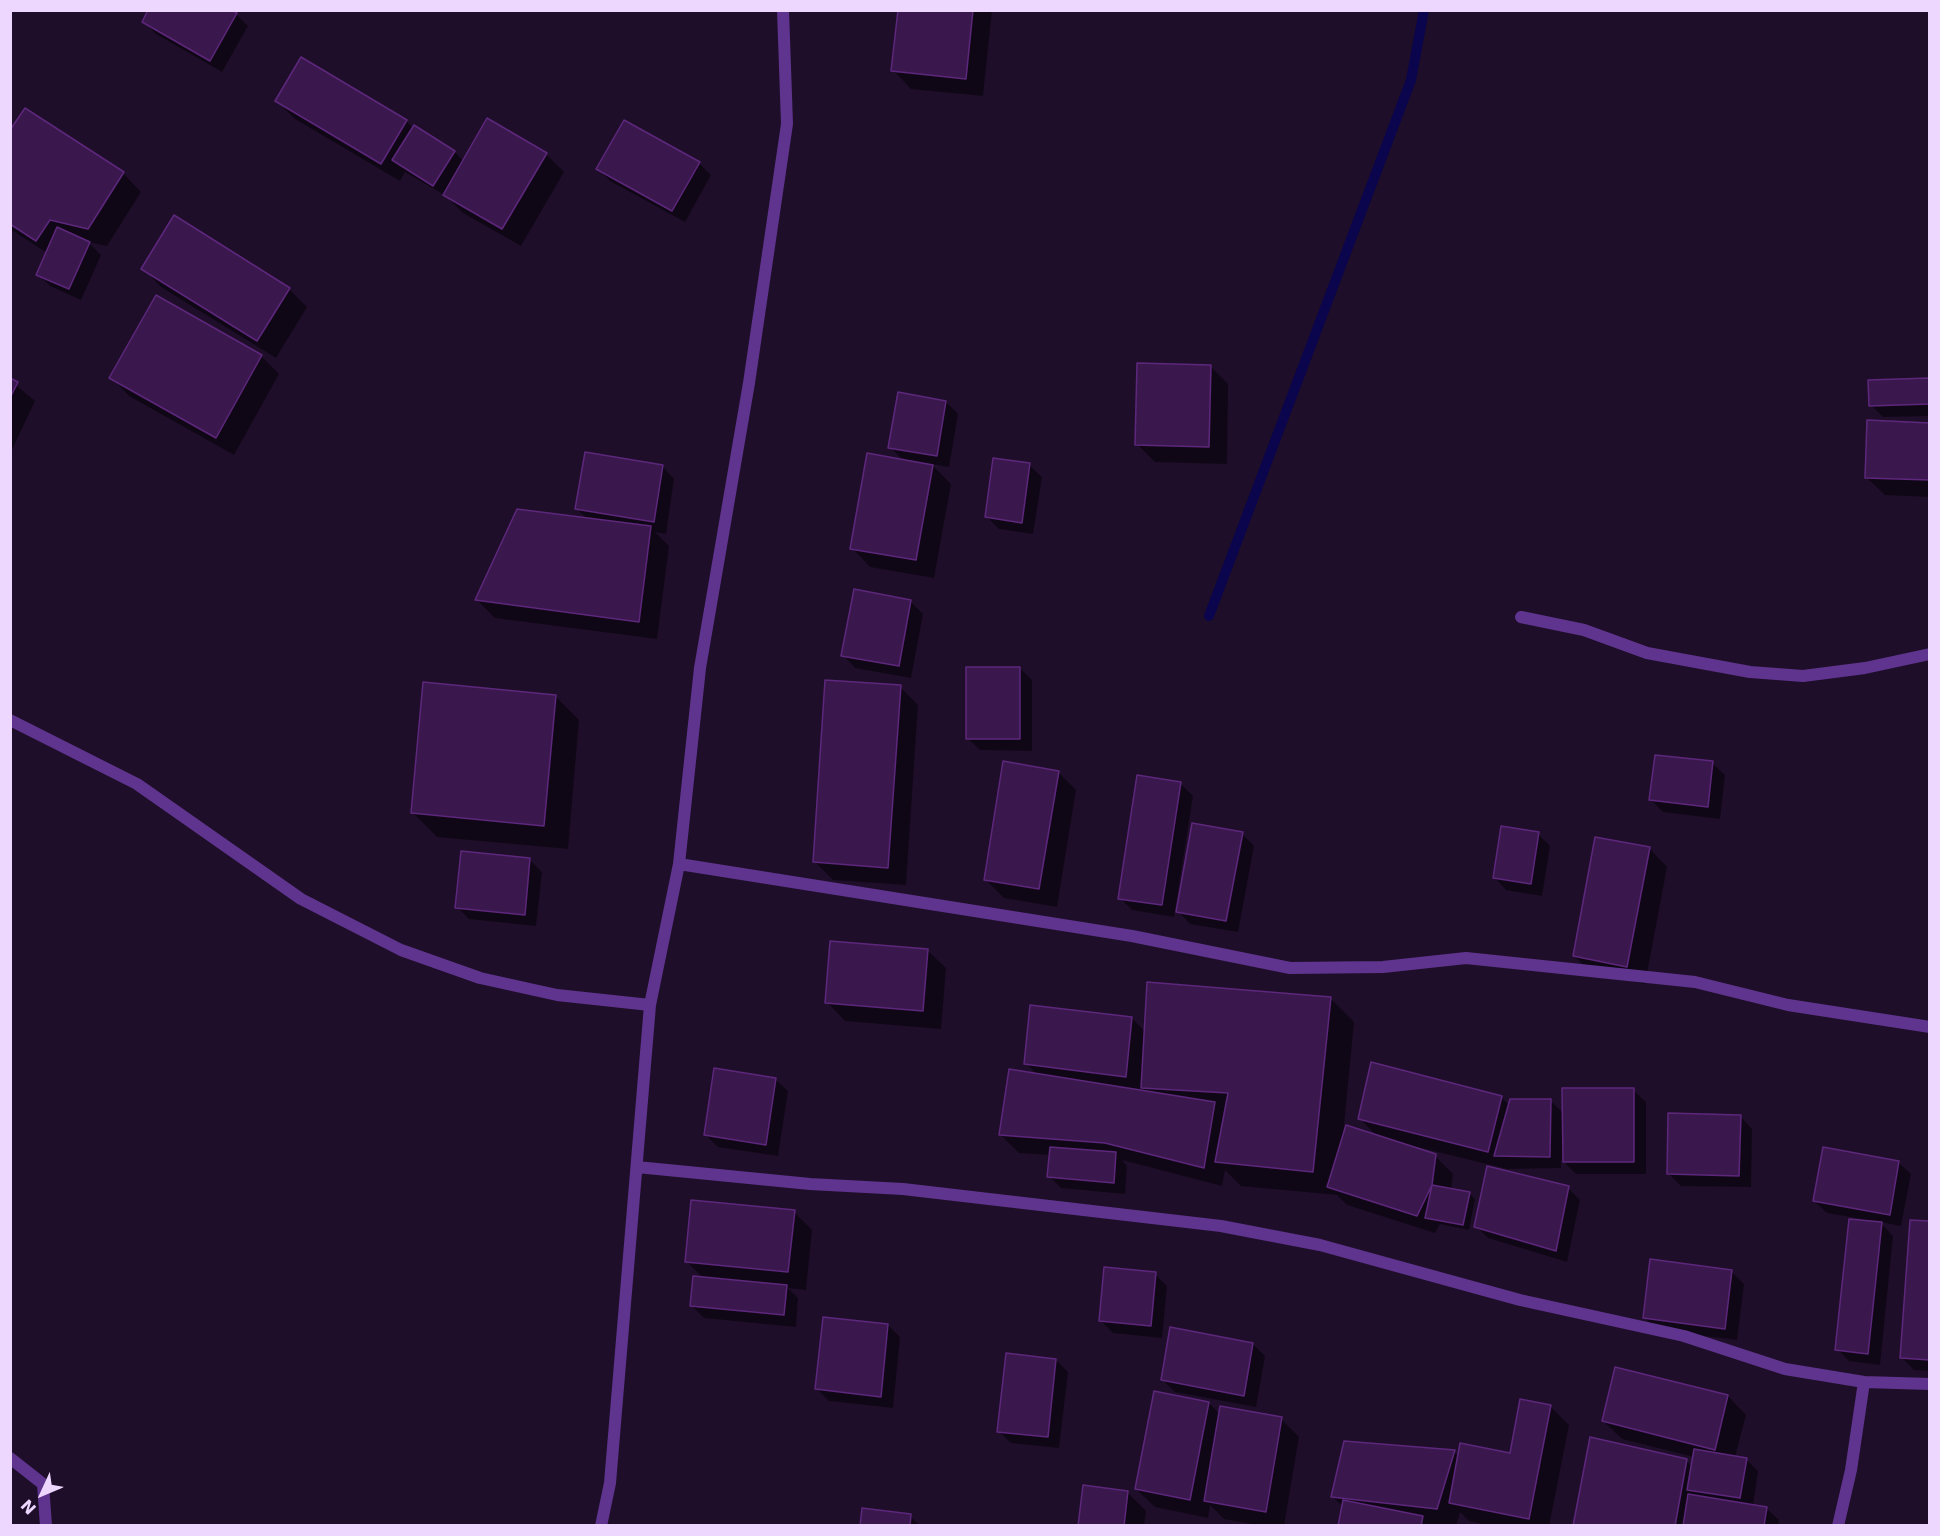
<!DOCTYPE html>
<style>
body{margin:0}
#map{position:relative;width:1940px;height:1536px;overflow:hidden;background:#1f0e2a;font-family:"DejaVu Sans",sans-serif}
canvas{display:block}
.frame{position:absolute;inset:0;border:12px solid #edd7ff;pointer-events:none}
.north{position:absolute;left:12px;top:1464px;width:60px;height:60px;-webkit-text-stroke:4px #1f0e2a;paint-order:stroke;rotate:226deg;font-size:16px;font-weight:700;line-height:24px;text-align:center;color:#edd7ff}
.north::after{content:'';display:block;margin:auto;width:21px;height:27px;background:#edd7ff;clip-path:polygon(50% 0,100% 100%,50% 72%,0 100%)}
</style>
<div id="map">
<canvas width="1940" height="1536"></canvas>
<div class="frame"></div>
<div class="north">N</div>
</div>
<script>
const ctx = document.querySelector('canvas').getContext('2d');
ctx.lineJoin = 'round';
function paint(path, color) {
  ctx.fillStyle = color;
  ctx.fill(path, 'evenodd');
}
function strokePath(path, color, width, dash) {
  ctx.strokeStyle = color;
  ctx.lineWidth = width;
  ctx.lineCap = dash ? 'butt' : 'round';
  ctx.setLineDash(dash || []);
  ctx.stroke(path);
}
const shadow = new Path2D(`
 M 899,10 L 992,10 L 983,96 L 911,89 L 893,70 Z
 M 236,14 L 248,26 L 222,72 L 156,34 L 144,22 Z
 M 277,101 L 406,121 L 414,129 L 415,127 L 455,152 L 464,162 L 546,154 L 564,172 L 521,246 L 463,213 L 446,196 L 405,172 L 400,181 L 295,119 Z
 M 10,133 L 123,173 L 141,192 L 107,246 L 88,242 L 101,255 L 81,300 L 50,286 L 38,274 L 47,253 L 10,229 Z
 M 699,163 L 711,175 L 685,222 L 610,181 L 598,169 Z
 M 143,268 L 289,289 L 307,307 L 276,358 L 161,287 Z
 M 261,356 L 279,374 L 234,455 L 129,396 L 111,377 Z
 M 1210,366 L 1228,384 L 1227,464 L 1155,462 L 1137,444 Z
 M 1930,379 L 1930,416 L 1883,417 L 1871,405 Z
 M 10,380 L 35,401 L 10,454 Z
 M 946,402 L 958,414 L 949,467 L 931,464 L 951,484 L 934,578 L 870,567 L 852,548 L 904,461 L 890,447 Z
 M 1930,424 L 1930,497 L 1885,495 L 1866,477 Z
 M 1029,465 L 1042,477 L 1033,534 L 999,529 L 987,517 Z
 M 662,466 L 674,479 L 666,534 L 655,532 L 669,546 L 657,639 L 495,618 L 477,600 L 588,520 L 577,509 Z
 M 910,601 L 923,614 L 911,678 L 855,668 L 843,655 Z
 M 1020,668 L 1032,680 L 1032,751 L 980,750 L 967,738 Z
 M 900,687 L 918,705 L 906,885 L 833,880 L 815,862 Z
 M 555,696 L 579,720 L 568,849 L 437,837 L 413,813 Z
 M 1712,763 L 1725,775 L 1720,819 L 1663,812 L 1651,800 Z
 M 1058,772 L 1076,790 L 1057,907 L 1004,898 L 986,880 Z
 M 1181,784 L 1193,796 L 1174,917 L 1132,910 L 1120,898 Z
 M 1242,834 L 1254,846 L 1238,932 L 1190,924 L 1178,911 Z
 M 1538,834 L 1550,846 L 1542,896 L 1506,890 L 1494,877 Z
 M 1649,848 L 1667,867 L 1645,984 L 1593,974 L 1574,956 Z
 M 529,859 L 542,872 L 536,926 L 469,919 L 457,907 Z
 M 927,950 L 946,968 L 941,1029 L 845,1021 L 827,1002 Z
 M 1330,998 L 1354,1022 L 1343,1136 L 1378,1137 L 1359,1118 L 1501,1097 L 1509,1105 L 1550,1100 L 1564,1114 L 1633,1090 L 1646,1102 L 1646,1174 L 1576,1174 L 1561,1159 L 1561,1168 L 1507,1169 L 1409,1145 L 1408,1147 L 1435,1156 L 1453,1174 L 1451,1190 L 1469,1193 L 1475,1199 L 1469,1230 L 1440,1224 L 1435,1233 L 1347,1205 L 1337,1195 L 1241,1186 L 1225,1170 L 1222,1186 L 1122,1160 L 1127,1166 L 1125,1194 L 1061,1188 L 1049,1176 L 1050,1155 L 1019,1153 L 1001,1135 L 1037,1075 L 1026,1063 L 1132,1018 L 1146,1033 Z
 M 775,1079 L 788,1091 L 778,1156 L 718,1147 L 706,1135 Z
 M 1740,1116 L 1752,1129 L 1751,1187 L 1681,1186 L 1668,1173 Z
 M 1898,1162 L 1911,1174 L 1901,1226 L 1880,1222 L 1893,1236 L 1880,1365 L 1849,1361 L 1837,1349 L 1862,1219 L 1827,1213 L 1814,1201 Z
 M 1568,1188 L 1580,1200 L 1567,1262 L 1488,1238 L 1476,1226 Z
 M 794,1212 L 812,1230 L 806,1290 L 788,1288 L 798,1298 L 796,1327 L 704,1318 L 692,1306 L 703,1278 L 686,1261 Z
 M 1930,1223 L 1930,1371 L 1914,1370 L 1902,1358 Z
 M 1731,1271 L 1744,1284 L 1737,1340 L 1657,1330 L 1645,1318 Z
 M 1155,1274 L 1167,1286 L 1162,1338 L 1113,1333 L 1101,1321 Z
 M 888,1325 L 900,1337 L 893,1408 L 829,1401 L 817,1389 Z
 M 1253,1344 L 1265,1356 L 1256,1407 L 1175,1392 L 1162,1379 Z
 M 1056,1360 L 1068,1372 L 1059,1448 L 1011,1443 L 998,1431 Z
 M 1728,1396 L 1746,1415 L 1735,1457 L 1746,1459 L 1758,1471 L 1753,1506 L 1766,1508 L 1779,1520 L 1778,1526 L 1575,1526 L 1686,1460 L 1692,1467 L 1694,1457 L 1622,1439 L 1603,1421 Z
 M 1209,1403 L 1220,1414 L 1281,1419 L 1299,1437 L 1284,1526 L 1262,1526 L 1224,1519 L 1210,1505 L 1208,1518 L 1155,1507 L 1136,1489 Z
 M 1551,1407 L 1569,1425 L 1549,1526 L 1491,1526 L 1469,1521 L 1460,1512 L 1456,1526 L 1339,1526 L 1343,1507 L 1333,1497 L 1454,1452 L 1459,1457 L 1511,1455 Z
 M 1128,1493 L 1146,1511 L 1144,1526 L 1080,1526 Z
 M 910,1516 L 920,1526 L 861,1526 Z`);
const stream = new Path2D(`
 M 1209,616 L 1411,80 L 1424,10`);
const building = new Path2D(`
 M 148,10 L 232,10 L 237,13 L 210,61 L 142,22 Z
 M 898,10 L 973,10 L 966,79 L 891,71 Z
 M 301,57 L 407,120 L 381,164 L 275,101 Z
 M 25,108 L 124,172 L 88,229 L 50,220 L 36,241 L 10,224 L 10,130 Z
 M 487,118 L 547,153 L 502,229 L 443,195 Z
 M 624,120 L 700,162 L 672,211 L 596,169 Z
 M 414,125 L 455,151 L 433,186 L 392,160 Z
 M 174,215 L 290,288 L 257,341 L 141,269 Z
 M 57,227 L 90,242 L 69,289 L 36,275 Z
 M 156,295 L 262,355 L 216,438 L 109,378 Z
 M 1137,363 L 1211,365 L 1209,447 L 1135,445 Z
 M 10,378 L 18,382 L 10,398 Z
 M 1930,378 L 1930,404 L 1869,406 L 1868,380 Z
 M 898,392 L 946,401 L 937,456 L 888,448 Z
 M 1867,420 L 1930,423 L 1930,480 L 1865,478 Z
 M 585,452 L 663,465 L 654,522 L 575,509 Z
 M 867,453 L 933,465 L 916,560 L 850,549 Z
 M 993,458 L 1030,463 L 1022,523 L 985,517 Z
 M 517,509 L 651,526 L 639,622 L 475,600 Z
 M 854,589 L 911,600 L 899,666 L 841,656 Z
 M 966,667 L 1020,667 L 1020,739 L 966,739 Z
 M 825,680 L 901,685 L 888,868 L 813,862 Z
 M 423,682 L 556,695 L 544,826 L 411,813 Z
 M 1655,755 L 1713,761 L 1708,807 L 1649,800 Z
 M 1003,761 L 1059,771 L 1039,889 L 984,880 Z
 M 1137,775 L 1181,782 L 1162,905 L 1118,899 Z
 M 1192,823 L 1243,832 L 1226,921 L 1176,912 Z
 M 1501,826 L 1539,832 L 1531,884 L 1493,878 Z
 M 1595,837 L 1650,847 L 1627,967 L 1573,956 Z
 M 461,851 L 530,858 L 525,915 L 455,908 Z
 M 830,941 L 928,949 L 923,1011 L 825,1003 Z
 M 1147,982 L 1331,997 L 1313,1172 L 1215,1162 L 1228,1093 L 1141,1088 Z
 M 1030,1005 L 1132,1017 L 1126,1077 L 1024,1064 Z
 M 1371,1062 L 1502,1096 L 1488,1152 L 1358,1119 Z
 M 714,1068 L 776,1078 L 766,1145 L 704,1135 Z
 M 1009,1069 L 1215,1102 L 1204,1168 L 1105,1143 L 999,1135 Z
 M 1562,1088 L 1634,1088 L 1634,1162 L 1563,1162 Z
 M 1510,1099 L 1551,1099 L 1550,1157 L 1494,1156 Z
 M 1668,1113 L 1741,1115 L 1739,1176 L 1667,1174 Z
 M 1346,1125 L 1436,1154 L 1432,1185 L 1417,1216 L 1327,1187 Z
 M 1050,1147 L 1116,1152 L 1114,1183 L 1047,1177 Z
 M 1823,1147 L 1899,1161 L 1890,1215 L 1813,1201 Z
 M 1487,1166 L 1569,1186 L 1556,1251 L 1474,1227 Z
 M 1432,1185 L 1470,1192 L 1463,1225 L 1425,1218 Z
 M 691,1200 L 795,1210 L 788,1272 L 685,1262 Z
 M 1849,1219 L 1882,1222 L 1868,1354 L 1835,1350 Z
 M 1910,1220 L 1930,1221 L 1930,1360 L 1900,1358 Z
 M 1650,1259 L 1732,1270 L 1725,1329 L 1643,1318 Z
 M 1104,1267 L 1156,1272 L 1151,1326 L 1099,1321 Z
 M 693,1276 L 787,1285 L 784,1315 L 690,1306 Z
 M 823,1317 L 888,1324 L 881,1397 L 815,1389 Z
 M 1170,1327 L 1253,1343 L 1244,1396 L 1161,1380 Z
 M 1006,1353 L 1056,1359 L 1048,1437 L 997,1432 Z
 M 1615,1367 L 1728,1395 L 1715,1450 L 1602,1421 Z
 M 1154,1391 L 1209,1402 L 1190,1500 L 1135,1489 Z
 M 1520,1399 L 1551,1405 L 1529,1519 L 1449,1503 L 1460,1443 L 1510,1453 Z
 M 1220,1406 L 1282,1417 L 1266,1512 L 1204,1501 Z
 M 1590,1437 L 1687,1459 L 1675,1526 L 1573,1526 Z
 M 1344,1441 L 1455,1450 L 1437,1509 L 1331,1497 Z
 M 1694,1449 L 1747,1458 L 1740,1498 L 1687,1490 Z
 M 1083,1485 L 1128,1491 L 1124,1526 L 1078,1526 Z
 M 1688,1494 L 1767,1507 L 1764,1526 L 1683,1526 Z
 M 1343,1500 L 1423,1516 L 1421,1526 L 1338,1526 Z
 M 862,1508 L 911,1514 L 910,1526 L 860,1526 Z`);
const street = new Path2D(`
 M 1521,617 L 1584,630 L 1647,653 L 1750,672 L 1803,676 L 1865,668 L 1930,654
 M 10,720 L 137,784 L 301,899 L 401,950 L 480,978 L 557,995 L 650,1005
 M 679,864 L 1132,936 L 1290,968 L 1383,967 L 1466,958 L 1695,982 L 1788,1005 L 1930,1027
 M 637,1167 L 810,1184 L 903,1189 L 1221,1226 L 1320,1245 L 1520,1300 L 1684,1336 L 1785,1369 L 1864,1382 L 1930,1384
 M 10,1458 L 43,1484 L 46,1526
 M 601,1526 L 610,1483 L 650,1005 L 679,864 L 700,668 L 749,383 L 787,124 L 783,10
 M 1838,1526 L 1851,1470 L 1864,1382`);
paint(shadow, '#0007');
strokePath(stream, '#0a054c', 10);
paint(building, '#3a184d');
strokePath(building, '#5d277c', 1.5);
strokePath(street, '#5f348e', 12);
</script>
